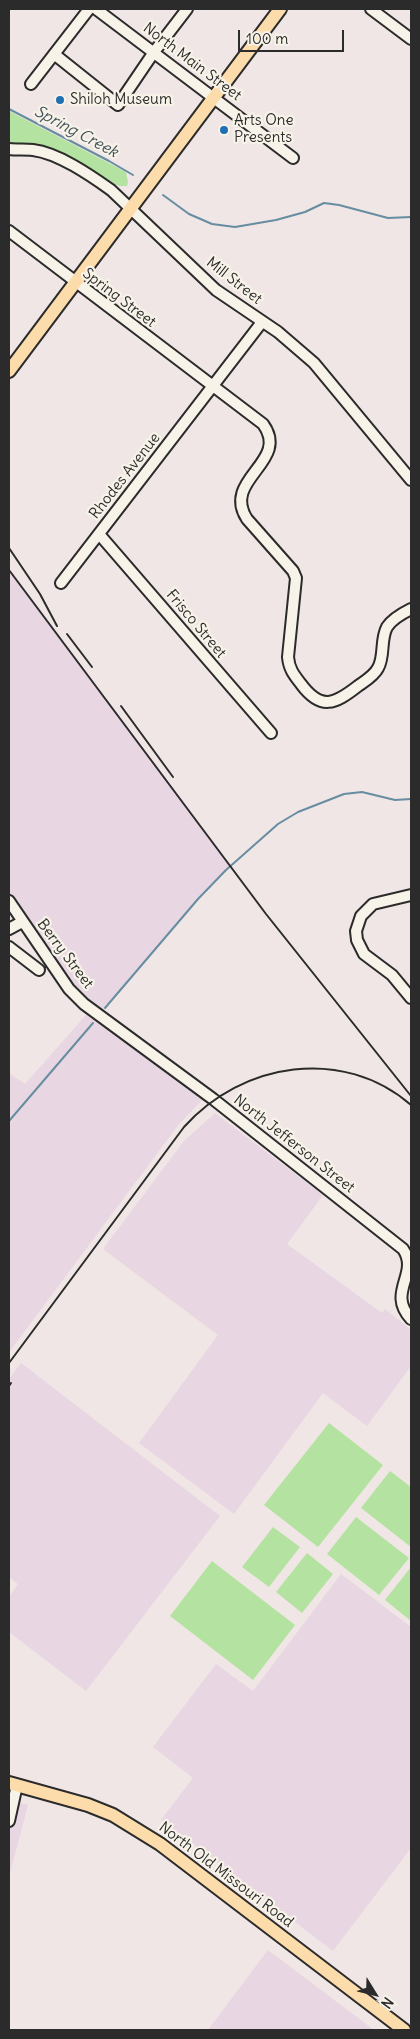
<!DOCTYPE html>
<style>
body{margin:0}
#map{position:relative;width:420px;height:2039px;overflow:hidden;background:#f0e6e5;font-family:Delius,sans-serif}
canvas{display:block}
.frame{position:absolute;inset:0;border:10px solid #2b2b2b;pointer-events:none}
.north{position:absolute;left:350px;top:1969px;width:50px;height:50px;-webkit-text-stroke:4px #f7f3e8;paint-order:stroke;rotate:126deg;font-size:14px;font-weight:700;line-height:20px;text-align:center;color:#2b2b2b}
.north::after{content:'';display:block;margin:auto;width:18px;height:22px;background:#2b2b2b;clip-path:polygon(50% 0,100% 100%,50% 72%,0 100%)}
.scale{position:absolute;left:238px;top:30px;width:106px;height:22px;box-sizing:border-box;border:2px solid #2b2b2b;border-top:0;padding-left:6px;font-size:15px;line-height:18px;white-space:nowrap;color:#2b2b2b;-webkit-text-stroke:4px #f7f3e8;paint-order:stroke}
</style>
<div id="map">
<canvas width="420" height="2039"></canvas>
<div class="frame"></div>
<div class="north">N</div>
<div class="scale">100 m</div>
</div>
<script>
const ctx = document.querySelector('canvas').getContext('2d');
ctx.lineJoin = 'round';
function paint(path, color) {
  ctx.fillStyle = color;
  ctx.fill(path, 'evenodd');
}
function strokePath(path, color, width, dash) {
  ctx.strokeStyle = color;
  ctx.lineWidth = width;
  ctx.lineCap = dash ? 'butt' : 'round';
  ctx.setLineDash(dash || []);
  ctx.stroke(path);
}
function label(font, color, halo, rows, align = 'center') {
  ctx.font = font + ' Delius,sans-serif';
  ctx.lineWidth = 4.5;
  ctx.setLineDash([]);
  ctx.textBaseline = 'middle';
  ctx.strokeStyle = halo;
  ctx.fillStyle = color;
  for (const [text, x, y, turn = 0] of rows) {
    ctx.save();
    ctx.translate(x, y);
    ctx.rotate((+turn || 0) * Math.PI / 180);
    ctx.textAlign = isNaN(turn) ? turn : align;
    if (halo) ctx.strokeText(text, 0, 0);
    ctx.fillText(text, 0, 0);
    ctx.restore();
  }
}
const built = new Path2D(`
 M 9,571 L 231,866 L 198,899 L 99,1015 L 84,1004 L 9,901 Z
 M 86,1015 L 204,1098 L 179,1124 L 10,1351 L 9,1073 L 25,1084 Z
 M 215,1113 L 323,1195 L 287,1244 L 382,1313 L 385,1309 L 411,1330 L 411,1366 L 367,1426 L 323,1393 L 234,1514 L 139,1443 L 218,1335 L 103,1249 L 184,1141 Z
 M 21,1363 L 220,1516 L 86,1691 L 9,1632 L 9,1597 L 18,1584 L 9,1577 L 9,1379 Z
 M 341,1574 L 411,1627 L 411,1848 L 333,1951 L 161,1820 L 193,1778 L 153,1747 L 216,1664 L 253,1691 Z
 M 9,1800 L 28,1805 L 9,1877 Z
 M 268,1950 L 374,2030 L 208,2030 Z`);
const green = new Path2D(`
 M 9,111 L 126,172 L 128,182 L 127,186 L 119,186 L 66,156 L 9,149 Z
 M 329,1423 L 383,1465 L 318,1547 L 264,1505 Z
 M 390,1471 L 411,1487 L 411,1547 L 361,1508 Z
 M 356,1517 L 409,1558 L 379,1595 L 327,1554 Z
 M 273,1527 L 300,1547 L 269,1587 L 242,1567 Z
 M 307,1553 L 333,1574 L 302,1613 L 276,1592 Z
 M 212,1561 L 295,1625 L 253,1680 L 170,1616 Z
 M 411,1567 L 411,1621 L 385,1600 Z`);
const stream = new Path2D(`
 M 9,109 L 109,161 L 133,175
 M 163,195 L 189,214 L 212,224 L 235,227 L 276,220 L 305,212 L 324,203 L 339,205 L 388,218 L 411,217
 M 105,1008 L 198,899 L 226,870 L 278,824 L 298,812 L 344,794 L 362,792 L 395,800 L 411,799
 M 9,1121 L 93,1023`);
const minor = new Path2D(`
 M 96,9 L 293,158
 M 371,9 L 411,39
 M 54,54 L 118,105 L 154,52 L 187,9
 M 31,84 L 89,9
 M 9,149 C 17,150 25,149 33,150 C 58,153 90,175 111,190 L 216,290 L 278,332 L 314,363 L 411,480
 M 9,231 L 263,424 C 291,462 221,479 247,519 L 293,571 L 296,578 L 288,657 C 289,669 294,675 301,684 C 321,711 335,704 358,686 C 365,681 374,676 378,668 C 385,656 380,640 387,627 C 392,619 403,613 411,609
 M 99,534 L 271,733
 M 61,583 L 262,322
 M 411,895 L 373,904 L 361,916 L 356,931 L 357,940 L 364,954 L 392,975 L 411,998
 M 9,901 L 69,989 L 84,1004 L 213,1099 L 403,1249 C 420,1274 386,1292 411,1319
 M 9,929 L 22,922
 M 9,947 L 39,970
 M 9,1821 L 17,1785`);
const major = new Path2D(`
 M 9,371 L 280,9
 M 9,1783 L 88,1805 L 113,1815 L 160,1844 L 404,2030`);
const rail = new Path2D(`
 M 9,548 L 40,594 L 57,626
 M 9,570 L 266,914 L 411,1096
 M 67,634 L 92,667
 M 121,706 L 173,777
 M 9,1363 L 184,1127 C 242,1062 343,1046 411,1105
 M 9,1386 L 11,1383`);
const markers = [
 [60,100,5,"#1f6fb2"],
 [224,130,5,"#1f6fb2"]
];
const streetNames = [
 ["North Main Street",192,62,37],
 ["Mill Street",234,281,38],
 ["Spring Street",119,298,37],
 ["Rhodes Avenue",125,476,-52],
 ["Frisco Street",196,624,50],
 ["Berry Street",65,954,53],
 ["North Jefferson Street",294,1144,38],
 ["North Old Missouri Road",226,1875,37]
];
const poiNames = [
 ["Shiloh Museum",70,100],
 ["Arts One",234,121],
 ["Presents",234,138]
];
const waterNames = [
 ["Spring Creek",76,132,28]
];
paint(built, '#e8d6e2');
paint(green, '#b4e2a0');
strokePath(stream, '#678da1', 2);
strokePath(minor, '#2b2b2b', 14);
strokePath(major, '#2b2b2b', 16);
strokePath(minor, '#f7f3e8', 10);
strokePath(major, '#fddcac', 12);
strokePath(rail, '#2b2b2b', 2);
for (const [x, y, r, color] of markers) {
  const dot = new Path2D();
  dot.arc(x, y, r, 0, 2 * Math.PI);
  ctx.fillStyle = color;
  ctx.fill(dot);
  strokePath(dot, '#f7f3e8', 2);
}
label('15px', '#2b2b2b', '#f7f3e8', streetNames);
label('15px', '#2b2b2b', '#f7f3e8', poiNames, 'left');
label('italic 16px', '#44545c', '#f7f3e8', waterNames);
</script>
